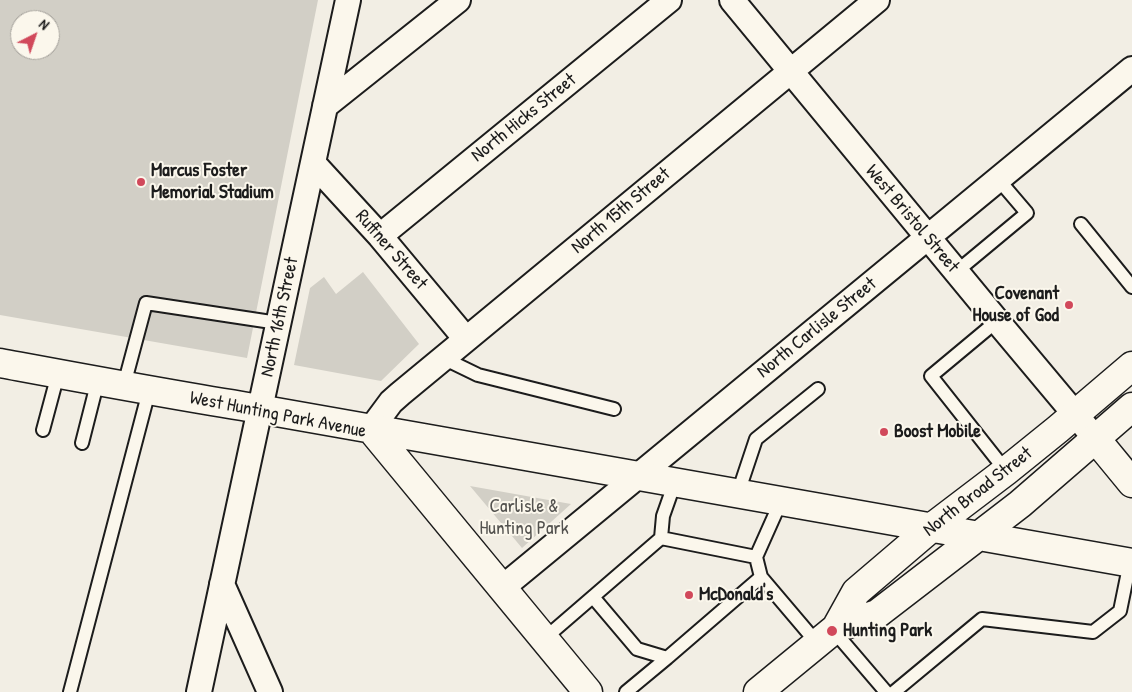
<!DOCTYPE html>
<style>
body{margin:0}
#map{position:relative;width:1132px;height:692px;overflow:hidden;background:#f2eee4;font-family:"Patrick Hand",sans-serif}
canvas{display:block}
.north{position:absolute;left:10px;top:10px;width:50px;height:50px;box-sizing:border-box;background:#fbf7ec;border:1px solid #a29f99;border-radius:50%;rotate:41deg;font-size:14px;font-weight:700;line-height:20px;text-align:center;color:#1c1c1c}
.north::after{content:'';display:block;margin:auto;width:18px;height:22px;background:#d1495b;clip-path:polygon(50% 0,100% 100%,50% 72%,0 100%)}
</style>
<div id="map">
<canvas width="1132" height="692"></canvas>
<div class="north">N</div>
</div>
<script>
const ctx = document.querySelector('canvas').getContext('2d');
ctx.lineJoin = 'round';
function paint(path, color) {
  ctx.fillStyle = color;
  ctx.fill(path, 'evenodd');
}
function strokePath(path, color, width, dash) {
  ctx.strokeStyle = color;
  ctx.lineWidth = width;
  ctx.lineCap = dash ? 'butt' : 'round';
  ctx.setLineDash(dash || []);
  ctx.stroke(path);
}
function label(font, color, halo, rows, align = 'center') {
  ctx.font = font + ' "Patrick Hand",sans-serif';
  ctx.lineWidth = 4;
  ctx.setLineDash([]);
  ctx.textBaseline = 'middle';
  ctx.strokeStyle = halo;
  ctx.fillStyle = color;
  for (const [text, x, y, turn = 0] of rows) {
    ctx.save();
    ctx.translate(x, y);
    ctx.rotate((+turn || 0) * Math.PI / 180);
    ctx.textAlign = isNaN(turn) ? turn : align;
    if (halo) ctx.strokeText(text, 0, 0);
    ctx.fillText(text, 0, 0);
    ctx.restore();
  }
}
const green = new Path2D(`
 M 0,0 L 318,0 L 247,358 L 0,315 ZM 20,20 L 50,20 L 50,50 L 20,50 Z
 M 363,272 L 419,344 L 381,381 L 294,365 L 310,288 L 324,277 L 336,294 Z
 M 470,486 L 571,504 L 522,548 Z`);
const service = new Path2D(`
 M 1081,224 L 1132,287
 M 956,272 L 1027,213 L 998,179
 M 997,321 L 931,376 L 1006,471
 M 443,358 L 478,375 L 614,409
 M 124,385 L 146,303 L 278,323
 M 43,430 L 58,374
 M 82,443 L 98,380
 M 738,493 L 756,439 L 818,389
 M 661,538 L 756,557
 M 761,577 L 817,643
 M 593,597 L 637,649 L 667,658 L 761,577 L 756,557 L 781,501
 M 833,630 L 886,692
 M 544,639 L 661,538 L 663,516 L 675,482
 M 70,692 L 149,391
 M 626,692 L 667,658
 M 894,692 L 982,619 L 1093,632 L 1120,611 L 1130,562`);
const minor = new Path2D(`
 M 732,0 L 997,321 L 1095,438
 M 325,106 L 458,0
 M 313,163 L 380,236 L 466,339
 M 380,236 L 669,0
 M 371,429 L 391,402 L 400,394 L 877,0
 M 222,584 L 270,692
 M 502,588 L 1132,69
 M 199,692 L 348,0`);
const primary = new Path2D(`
 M 0,363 C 81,378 161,393 242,406 L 1132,563
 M 371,429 L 588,692
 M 1095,438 L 1132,483
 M 836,628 L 877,614 L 1020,504 L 1132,407
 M 758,692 L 836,628 L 856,592 L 931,528 L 1006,471 L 1058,429 L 1132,366`);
const markers = [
 [141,182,5,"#d1495b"],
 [1069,305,5,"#d1495b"],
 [884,432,5,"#d1495b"],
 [689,595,5,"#d1495b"],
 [832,631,6,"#d1495b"]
];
const streetNames = [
 ["North Hicks Street",524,118,-39],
 ["North 15th Street",621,211,-40],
 ["West Bristol Street",912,219,50],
 ["Ruffner Street",391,250,49],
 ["North 16th Street",280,317,-78],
 ["North Carlisle Street",817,328,-39],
 ["West Hunting Park Avenue",278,415,11],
 ["North Broad Street",978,492,-38]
];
const poiNames = [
 ["Marcus Foster",151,171],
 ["Memorial Stadium",151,193],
 ["Covenant",1059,294,"right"],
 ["House of God",1059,316,"right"],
 ["Boost Mobile",894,432],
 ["McDonald's",699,595],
 ["Hunting Park",843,631]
];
const parkNames = [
 ["Carlisle &",524,507],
 ["Hunting Park",524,529]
];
paint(green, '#d2cfc6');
strokePath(service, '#1c1c1c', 16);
strokePath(minor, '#1c1c1c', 28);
strokePath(primary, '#1c1c1c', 31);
strokePath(service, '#fbf7ec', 12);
strokePath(minor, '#fbf7ec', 24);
strokePath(primary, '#fbf7ec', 28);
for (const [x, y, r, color] of markers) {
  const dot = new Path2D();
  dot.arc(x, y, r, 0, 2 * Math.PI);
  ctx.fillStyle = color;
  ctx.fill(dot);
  strokePath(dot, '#fbf7ec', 2);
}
label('19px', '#1c1c1c', '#fbf7ec', streetNames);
label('bold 19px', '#1c1c1c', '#fbf7ec', poiNames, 'left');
label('19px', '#53524f', '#fbf7ec', parkNames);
</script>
